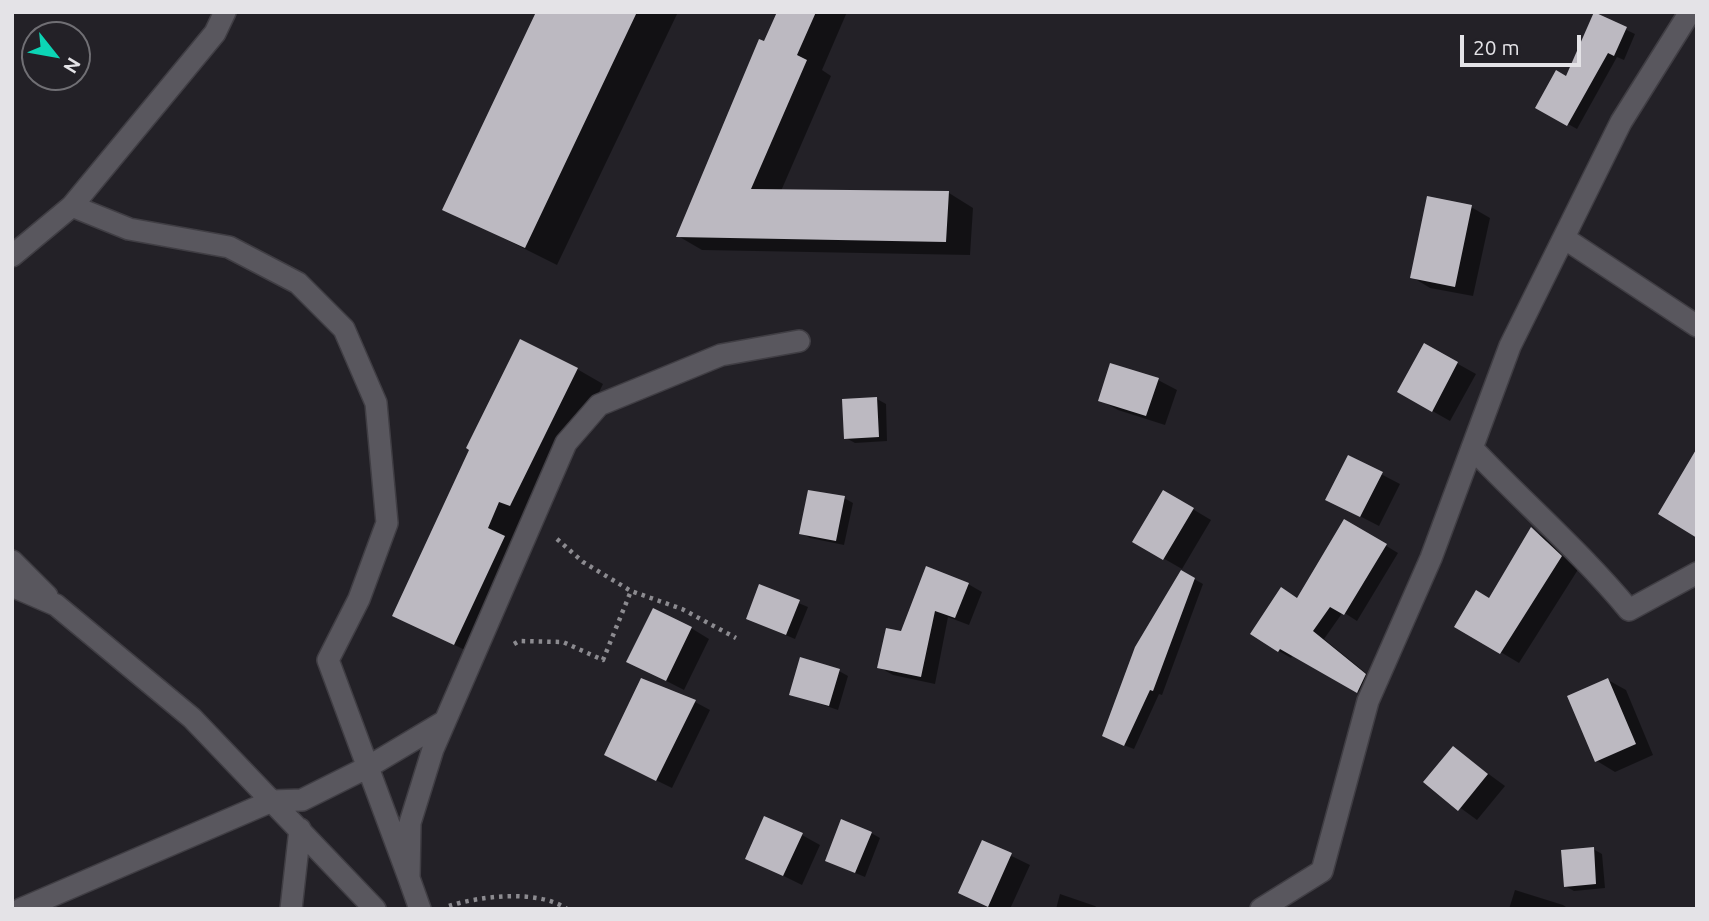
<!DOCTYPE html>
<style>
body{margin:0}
#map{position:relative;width:1709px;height:921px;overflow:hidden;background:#232127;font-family:Ubuntu,sans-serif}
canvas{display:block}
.frame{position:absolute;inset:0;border:14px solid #e4e3e7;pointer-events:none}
.north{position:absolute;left:21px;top:21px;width:70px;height:70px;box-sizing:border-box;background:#232127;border:2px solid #706f74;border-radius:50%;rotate:121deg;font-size:19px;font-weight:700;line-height:28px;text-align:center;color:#e4e3e7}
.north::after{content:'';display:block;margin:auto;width:24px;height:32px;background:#0cd5b5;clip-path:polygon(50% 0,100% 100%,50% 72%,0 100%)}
.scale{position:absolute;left:1460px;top:35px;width:121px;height:32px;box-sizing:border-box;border:4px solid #e4e3e7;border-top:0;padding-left:9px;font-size:21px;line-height:24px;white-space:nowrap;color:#e4e3e7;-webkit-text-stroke:5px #232127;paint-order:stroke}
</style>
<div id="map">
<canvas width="1709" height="921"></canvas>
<div class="frame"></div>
<div class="north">N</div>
<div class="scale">20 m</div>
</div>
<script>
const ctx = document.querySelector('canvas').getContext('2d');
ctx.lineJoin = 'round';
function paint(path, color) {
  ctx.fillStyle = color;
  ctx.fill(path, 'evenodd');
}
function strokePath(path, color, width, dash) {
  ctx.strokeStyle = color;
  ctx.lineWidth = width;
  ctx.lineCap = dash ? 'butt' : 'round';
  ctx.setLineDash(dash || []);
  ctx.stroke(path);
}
const shadow = new Path2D(`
 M 538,12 L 678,12 L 557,265 L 445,209 Z
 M 779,12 L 847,12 L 822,70 L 831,76 L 781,191 L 949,193 L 973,208 L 970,255 L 702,250 L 678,236 Z
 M 1595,15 L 1635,34 L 1624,60 L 1617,57 L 1577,129 L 1538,107 L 1567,78 Z
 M 1471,207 L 1490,218 L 1473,296 L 1430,288 L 1412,277 Z
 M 1424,345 L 1476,374 L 1450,421 L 1399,392 Z
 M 577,369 L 603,384 L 537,520 L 514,544 L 530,553 L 481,658 L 394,615 Z
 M 1158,380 L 1177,390 L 1165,425 L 1118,410 L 1100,400 Z
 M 877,399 L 886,404 L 887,441 L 855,443 L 846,438 Z
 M 1348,457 L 1400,484 L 1379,526 L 1346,509 Z
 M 1164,492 L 1211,520 L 1182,569 L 1135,542 Z
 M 844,498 L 853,503 L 844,545 L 810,538 L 801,533 Z
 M 1345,521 L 1398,553 L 1357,621 L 1343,612 L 1324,639 L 1377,682 L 1370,698 L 1293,655 L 1291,658 L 1279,651 L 1298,599 Z
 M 1532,530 L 1550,540 L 1579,568 L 1519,663 L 1457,626 L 1490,600 Z
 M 1194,579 L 1203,584 L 1162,695 L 1159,694 L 1134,749 L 1113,741 Z
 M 968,584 L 982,592 L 969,625 L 948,617 L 935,684 L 893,675 L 879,667 L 902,633 Z
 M 760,587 L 808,607 L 795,639 L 757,623 Z
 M 691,628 L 709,639 L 684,690 L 647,671 Z
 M 839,671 L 848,676 L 838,710 L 791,694 Z
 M 1608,680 L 1626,690 L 1653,755 L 1615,772 L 1597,761 Z
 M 695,702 L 710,710 L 672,788 L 621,763 Z
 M 1453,748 L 1505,786 L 1477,820 L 1425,782 Z
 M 871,833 L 880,838 L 865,877 L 836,865 Z
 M 802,835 L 820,845 L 802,885 L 747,858 Z
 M 983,842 L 1030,865 L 1010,909 L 991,909 L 960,893 Z
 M 1593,849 L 1602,854 L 1605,888 L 1574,891 L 1565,886 Z
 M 1515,890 L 1563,905 L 1569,909 L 1509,909 Z
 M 1060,894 L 1095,906 L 1099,909 L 1056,909 Z`);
const building = new Path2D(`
 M 536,12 L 637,12 L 525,248 L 442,210 Z
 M 777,12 L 816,12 L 797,55 L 807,60 L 751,189 L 949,191 L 946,242 L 676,237 L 759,39 L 764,41 Z
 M 1594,12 L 1627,27 L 1614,56 L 1608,53 L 1567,126 L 1535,108 L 1556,70 L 1566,76 Z
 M 1427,196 L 1472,205 L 1455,287 L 1410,278 Z
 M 520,339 L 578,368 L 510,506 L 499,502 L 488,528 L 505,536 L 454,645 L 392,616 L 469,450 L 466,448 Z
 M 1424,343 L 1458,362 L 1432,412 L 1397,392 Z
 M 1110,363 L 1159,378 L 1146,416 L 1098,401 Z
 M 877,397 L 879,437 L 844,439 L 842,399 Z
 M 1697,448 L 1697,538 L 1658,514 Z
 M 1348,455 L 1383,472 L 1360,517 L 1325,500 Z
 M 808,490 L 845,496 L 836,541 L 799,534 Z
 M 1163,490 L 1194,508 L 1163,560 L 1132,542 Z
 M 1344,519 L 1387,544 L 1344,615 L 1330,607 L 1313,631 L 1366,674 L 1357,693 L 1280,649 L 1278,652 L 1250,634 L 1281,587 L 1297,598 Z
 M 1531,527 L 1562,556 L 1500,654 L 1454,627 L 1476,590 L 1489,598 Z
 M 926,566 L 969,583 L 955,618 L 935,611 L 921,677 L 877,668 L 886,628 L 901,631 Z
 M 1181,570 L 1195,578 L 1153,691 L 1150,690 L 1124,746 L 1102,736 L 1135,647 Z
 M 759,584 L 800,600 L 786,635 L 746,619 Z
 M 653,608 L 692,627 L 666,681 L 626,662 Z
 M 800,657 L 840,669 L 829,706 L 789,695 Z
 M 641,678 L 696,700 L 656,781 L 604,755 Z
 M 1608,678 L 1636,744 L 1595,762 L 1567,696 Z
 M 1453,746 L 1488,774 L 1458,811 L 1423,782 Z
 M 764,816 L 803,833 L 783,876 L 745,859 Z
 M 841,819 L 872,832 L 855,873 L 825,861 Z
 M 982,840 L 1012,853 L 988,907 L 958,893 Z
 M 1594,847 L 1596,884 L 1564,887 L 1561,850 Z`);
const path = new Path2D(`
 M 557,539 L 583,562 L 631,591 L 682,609 L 736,638
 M 514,644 L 519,641 L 563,642 L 603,660 L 631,591
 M 449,906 C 480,896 538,889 567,909`);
const street = new Path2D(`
 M 72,206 L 129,229 L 229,247 L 298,283 L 344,329 L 376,403 L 387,523 L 359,599 L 328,660 L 409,878
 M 1564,238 L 1697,326
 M 12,256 L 72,206 L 215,33 L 225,12
 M 1472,448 C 1524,503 1581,552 1629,610 L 1697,573
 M 12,561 L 47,596
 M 12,586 L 56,605 L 192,718 L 375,909
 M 21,909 L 272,801 L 302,800 L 368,767 L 445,721
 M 291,909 L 300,829
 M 420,909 L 409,878 L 410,823 L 433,749 L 566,443 L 599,405 L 721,355 L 799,341
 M 1261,909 L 1322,871 L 1368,701 L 1431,558 L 1510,346 L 1621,122 L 1690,12`);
paint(shadow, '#0007');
paint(building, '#bcb9c1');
strokePath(street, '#403e44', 24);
strokePath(path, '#8c8b90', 4.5, [3.5, 5]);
strokePath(street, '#59575e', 21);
</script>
